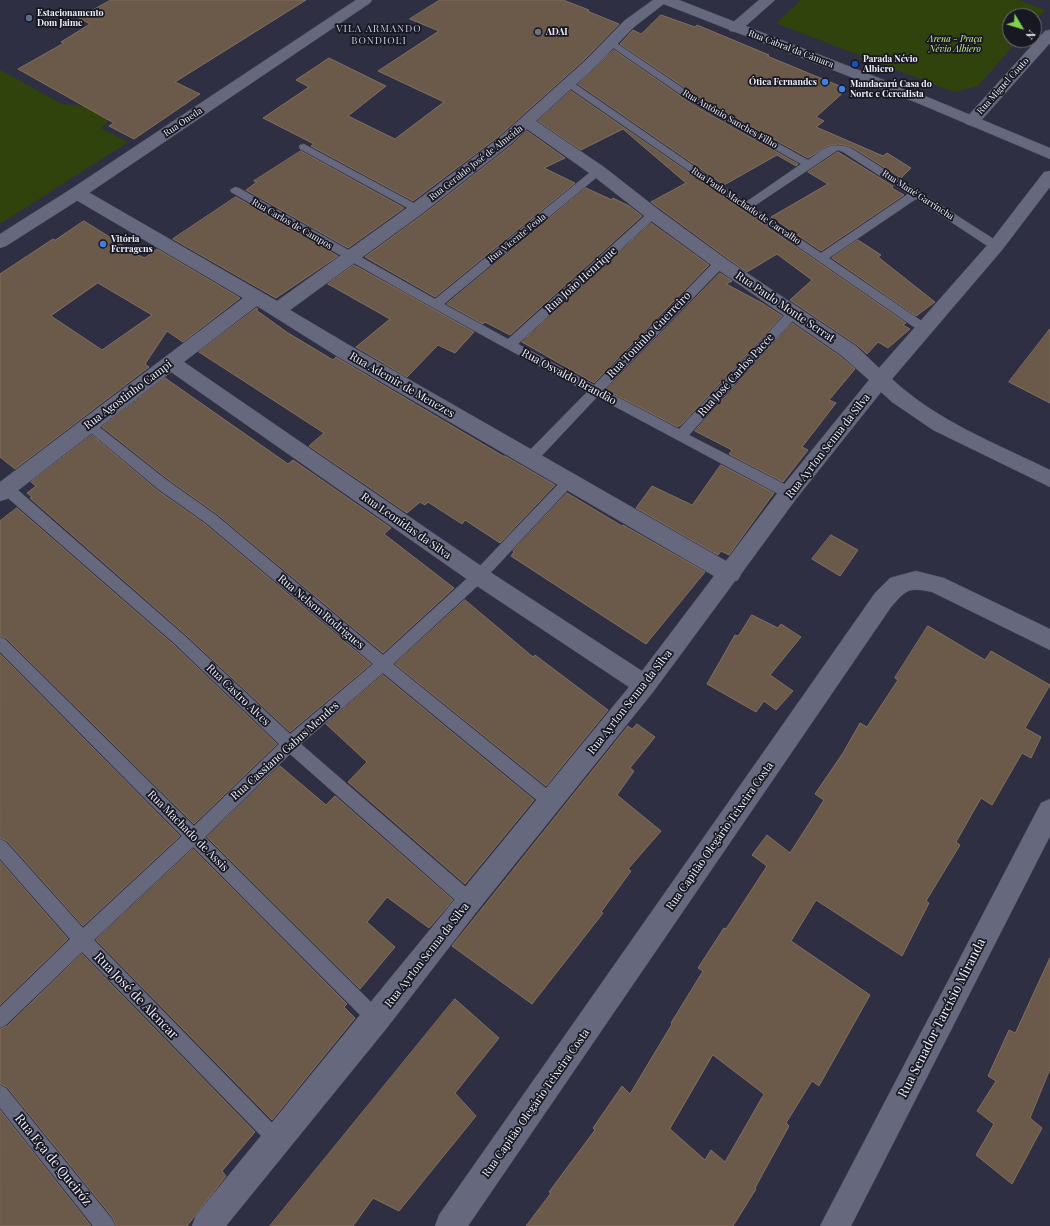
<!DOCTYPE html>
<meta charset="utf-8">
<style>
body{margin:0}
#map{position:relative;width:1050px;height:1226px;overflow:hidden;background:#2e2f42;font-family:"Playfair Display",serif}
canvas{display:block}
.north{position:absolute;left:1002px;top:8px;width:40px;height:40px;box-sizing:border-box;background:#171821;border:1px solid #6d6e78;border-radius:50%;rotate:128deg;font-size:11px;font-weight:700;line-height:16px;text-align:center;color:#eeeffb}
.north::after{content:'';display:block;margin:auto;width:14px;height:18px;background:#82d04f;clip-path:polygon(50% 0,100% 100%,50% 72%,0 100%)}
</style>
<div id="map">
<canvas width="1050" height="1226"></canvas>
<div class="north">N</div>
</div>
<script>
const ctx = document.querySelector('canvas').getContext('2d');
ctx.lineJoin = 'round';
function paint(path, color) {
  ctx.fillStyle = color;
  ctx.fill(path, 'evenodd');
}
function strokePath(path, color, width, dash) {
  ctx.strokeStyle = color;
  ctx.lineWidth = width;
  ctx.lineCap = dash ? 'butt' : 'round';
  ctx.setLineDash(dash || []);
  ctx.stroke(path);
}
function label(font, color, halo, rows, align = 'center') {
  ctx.font = font + ' "Playfair Display",serif';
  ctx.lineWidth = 3.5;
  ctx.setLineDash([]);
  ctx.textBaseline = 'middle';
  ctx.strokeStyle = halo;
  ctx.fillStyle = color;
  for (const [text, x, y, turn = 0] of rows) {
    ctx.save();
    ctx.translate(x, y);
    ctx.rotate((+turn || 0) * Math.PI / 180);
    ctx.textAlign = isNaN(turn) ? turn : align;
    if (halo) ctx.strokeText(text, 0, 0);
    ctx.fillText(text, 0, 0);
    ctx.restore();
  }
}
const green = new Path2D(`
 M 801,0 L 1019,0 L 1045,10 L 1034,22 L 1034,16 L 1010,16 L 1010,40 L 1018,40 L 978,86 L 954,92 L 776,23 Z
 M 0,70 L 62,104 L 76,105 L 116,114 L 101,128 L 128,142 L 0,224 Z`);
const building = new Path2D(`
 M 111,0 L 306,0 L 175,82 L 200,94 L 134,139 L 109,126 L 114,123 L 18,69 L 64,43 L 61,42 L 90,24 L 79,18 Z
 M 440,0 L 563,0 L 589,10 L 587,11 L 619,24 L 585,59 L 498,137 L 413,201 L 311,146 L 314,144 L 263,118 L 309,87 L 296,80 L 329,58 L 386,86 L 348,116 L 395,139 L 444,102 L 378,71 L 439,31 L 410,19 Z
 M 661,15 L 695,27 L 697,25 L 769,55 L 767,56 L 847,89 L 816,117 L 824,121 L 816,127 L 883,156 L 887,153 L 911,168 L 901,178 L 852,147 L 838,144 L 827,146 L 808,158 L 703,100 L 620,44 L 633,30 L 641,34 Z
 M 614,50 L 695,106 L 798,164 L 796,166 L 777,155 L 724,185 L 578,84 Z
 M 571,91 L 906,323 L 903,325 L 910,329 L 888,348 L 878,342 L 867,354 L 857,345 L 790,300 L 812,280 L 777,254 L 747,272 L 727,258 L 651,202 L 686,183 L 623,129 L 581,150 L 538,121 Z
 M 527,131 L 565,158 L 544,168 L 575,183 L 435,297 L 365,257 L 424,214 L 512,145 Z
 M 301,151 L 404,208 L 348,248 L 246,190 L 257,182 L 254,181 Z
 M 838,152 L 893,186 L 892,188 L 904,195 L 821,251 L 771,217 L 828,184 L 808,172 Z
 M 586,188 L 612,200 L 613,198 L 629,206 L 642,216 L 510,335 L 485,322 L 483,324 L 447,304 Z
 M 236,197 L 274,219 L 338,256 L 276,298 L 173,239 Z
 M 84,221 L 140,256 L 145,258 L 157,249 L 240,298 L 183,342 L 167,331 L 145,364 L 149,367 L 15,469 L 0,457 L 0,274 L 53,239 L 55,240 ZM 98,283 L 152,315 L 102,350 L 51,316 Z
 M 651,223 L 709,265 L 594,383 L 522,342 Z
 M 858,240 L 881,255 L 878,257 L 935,302 L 916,316 L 832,258 Z
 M 354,265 L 408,295 L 474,332 L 455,353 L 438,345 L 407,377 L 356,347 L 390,319 L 328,284 Z
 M 720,273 L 732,281 L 726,284 L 762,303 L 782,316 L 682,424 L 678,427 L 606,390 Z
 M 257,308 L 258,309 L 256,310 L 288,333 L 333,360 L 336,357 L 503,456 L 505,456 L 555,485 L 500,543 L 465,520 L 462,524 L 428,502 L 425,505 L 420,502 L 407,513 L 309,446 L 324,433 L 199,352 Z
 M 792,323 L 841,357 L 855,369 L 829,400 L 836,403 L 802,447 L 808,450 L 783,482 L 729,454 L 732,450 L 695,431 Z
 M 1050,329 L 1050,403 L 1009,382 Z
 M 165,378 L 288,464 L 293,460 L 391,528 L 384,534 L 454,588 L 383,653 L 217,514 L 169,480 L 102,427 Z
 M 92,435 L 157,490 L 205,524 L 371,664 L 290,732 L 186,635 L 30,498 L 32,497 L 27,493 L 36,486 L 31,482 Z
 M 721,465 L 774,493 L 729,555 L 721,551 L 718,555 L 636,508 L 652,486 L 692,505 Z
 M 567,493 L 622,526 L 623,525 L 705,572 L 646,644 L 511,556 L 514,552 L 513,551 Z
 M 17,508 L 174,645 L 277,744 L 194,824 L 6,638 L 0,636 L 0,521 Z
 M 831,535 L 858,550 L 840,576 L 812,559 Z
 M 465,600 L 533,657 L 535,655 L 608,710 L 546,786 L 395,664 Z
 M 752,615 L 778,628 L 781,624 L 801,637 L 770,675 L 793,691 L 776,710 L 764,701 L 756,712 L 707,684 L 735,635 L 738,636 Z
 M 928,626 L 985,660 L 991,651 L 1050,685 L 1025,728 L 1041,737 L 1031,758 L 1022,753 L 992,805 L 981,798 L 956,842 L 960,845 L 926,901 L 929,903 L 902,956 L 816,900 L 791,941 L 870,995 L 819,1086 L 812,1081 L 786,1123 L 789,1126 L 755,1188 L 756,1189 L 733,1226 L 526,1226 L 551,1193 L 549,1192 L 595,1130 L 593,1128 L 622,1086 L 630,1094 L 672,1024 L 671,1023 L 703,971 L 698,968 L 724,928 L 726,929 L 767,866 L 752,855 L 767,835 L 790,853 L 824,800 L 815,794 L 843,753 L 860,723 L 867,727 L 898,680 L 895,678 ZM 713,1055 L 764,1094 L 725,1162 L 711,1150 L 705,1160 L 670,1129 Z
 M 0,654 L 180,836 L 83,926 L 7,841 L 0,838 Z
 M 383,675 L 534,800 L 465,884 L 348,782 L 367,762 L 326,724 Z
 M 637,724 L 655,737 L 630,768 L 634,771 L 617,795 L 661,831 L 628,869 L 631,871 L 601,912 L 603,913 L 532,1004 L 452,946 L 628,726 L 632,729 Z
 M 280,766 L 326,805 L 335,796 L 453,900 L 429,928 L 387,897 L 367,922 L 395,947 L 360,989 L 207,837 Z
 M 193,849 L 347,1004 L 344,1007 L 355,1018 L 272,1120 L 96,940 Z
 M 0,861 L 68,939 L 0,1005 Z
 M 82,954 L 255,1132 L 222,1171 L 226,1176 L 187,1226 L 116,1226 L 113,1218 L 7,1087 L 0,1084 L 0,1029 L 7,1026 Z
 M 1050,958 L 1050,1069 L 1030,1118 L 1042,1128 L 1012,1184 L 976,1155 L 994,1124 L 977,1111 L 996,1081 L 988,1076 L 1009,1030 L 1015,1033 Z
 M 455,999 L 499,1038 L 455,1093 L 476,1116 L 399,1211 L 373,1198 L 353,1226 L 270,1226 Z
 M 0,1110 L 91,1226 L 0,1226 Z`);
const service = new Path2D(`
 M 612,40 L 702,101 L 808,160 C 825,148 829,141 851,148 L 1000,243 L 1001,246 L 1000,249 L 992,249 L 916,199 L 829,258 L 929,326 L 931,329 L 929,332 L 925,333 L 921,332 L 565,85 L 563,83 L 565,81 L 571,81 L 746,202 L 801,164 L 696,105 L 609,45 L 607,43 ZM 838,150 L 843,152 L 908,194 L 821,253 L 753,207 Z
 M 304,144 L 421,207 L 422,209 L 421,211 L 413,211 L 300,149 L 299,147 L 300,145 Z
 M 598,168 L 602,169 L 603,171 L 602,173 L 444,304 L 508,339 L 649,212 L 657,212 L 658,214 L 657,216 L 518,344 L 594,385 L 716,260 L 724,260 L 726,263 L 724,266 L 604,390 L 679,429 L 789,310 L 797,310 L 799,313 L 797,316 L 689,435 L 794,489 L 796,493 L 794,497 L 789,498 L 784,497 L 597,397 L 535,463 L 530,464 L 525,463 L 524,459 L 525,455 L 587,392 C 467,328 349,261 231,192 L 230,190 L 235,187 L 239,188 L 435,299 L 594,169 Z
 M 89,420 L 93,422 L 168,481 L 216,515 L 383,655 L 474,572 L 565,477 L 570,476 L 575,477 L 576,481 L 484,580 L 393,664 L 557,797 L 559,802 L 557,807 L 551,809 L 545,807 L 383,673 L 301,744 L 475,895 L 477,901 L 475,907 L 469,909 L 463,907 L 290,754 L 205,837 L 382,1013 L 385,1019 L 382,1025 L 376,1028 L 370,1025 L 193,847 L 94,940 L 283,1134 L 286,1140 L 283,1146 L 277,1149 L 271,1146 L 82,952 L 6,1025 L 0,1028 L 0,1007 L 70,939 L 0,859 L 0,839 L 6,842 L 83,928 L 182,836 L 0,652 L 0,637 L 5,639 L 194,826 L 279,744 L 175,644 L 1,492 L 0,487 L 1,484 L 6,483 L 11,484 L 185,636 L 290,734 L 373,664 L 206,523 L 158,489 L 85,428 L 83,425 L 85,422 Z
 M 0,1085 L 6,1088 L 112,1219 L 115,1226 L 93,1226 L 0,1108 Z`);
const minor = new Path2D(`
 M 653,0 L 669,0 L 634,27 L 596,66 L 536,121 L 604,167 L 659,210 L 726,259 L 856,346 L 879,368 L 990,242 L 1044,172 L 1050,171 L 1050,187 L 1002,250 L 892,379 C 937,421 995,443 1050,470 L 1050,487 L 933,430 L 892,402 L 881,392 L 796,499 L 741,574 L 738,580 L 735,581 L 653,692 L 478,910 L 386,1029 L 226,1226 L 192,1226 L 196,1215 L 629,687 L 471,582 L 171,372 L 7,499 L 0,501 L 0,482 L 243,298 L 71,197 L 69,193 L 71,189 L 77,188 L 83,189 L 277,301 L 411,205 L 499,138 L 586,60 L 624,21 ZM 527,129 L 592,175 L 647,218 L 714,267 L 842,356 L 869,380 L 782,487 L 726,561 L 349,345 L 290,310 L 423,213 L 511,144 ZM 257,306 L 335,355 L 714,576 L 642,671 L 487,570 L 184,362 Z
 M 759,0 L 775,0 L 740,31 L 735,32 L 730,31 L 728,28 L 730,25 Z
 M 1050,30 L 1050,43 L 978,124 L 972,126 L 966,124 L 964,121 L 966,118 L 1045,31 Z
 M 916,571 L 944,578 L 1050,629 L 1050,650 L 932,592 C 908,587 907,589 891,607 L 468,1226 L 435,1226 L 439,1215 L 875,593 L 890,578 Z
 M 1050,799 L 1050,836 L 851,1226 L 820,1226 L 1041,803 Z`);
const tertiary = new Path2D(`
 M 356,0 L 372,0 L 370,3 L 83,197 L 6,246 L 0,248 L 0,234 L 71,189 Z
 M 659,0 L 679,0 L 925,96 L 1050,148 L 1050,159 L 915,102 L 661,3 Z`);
const markers = [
 [29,18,4,"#5c6f8a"],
 [538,32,4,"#6b7280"],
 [855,64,4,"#1a4fb4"],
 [825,82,4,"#3f7fe0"],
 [842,89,4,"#3f7fe0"],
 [103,244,4,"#3f7fe0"]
];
const farPoinames = [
 ["Estacionamento",37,13],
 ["Dom Jaime",37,23],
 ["ADAI",546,32],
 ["Parada Névio",863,59],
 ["Albiero",863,69],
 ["Ótica Fernandes",817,82,"right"],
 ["Mandacarú Casa do",850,84],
 ["Norte e Cerealista",850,94],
 ["Vitória",111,239],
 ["Ferragens",111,249]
];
const farParknames = [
 ["Arena - Praça",955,39],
 ["Névio Albiero",955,49]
];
const farStreetnames = [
 ["Rua Cabral da Câmara",791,49,21],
 ["Rua Miguel Couto",1003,86,-48],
 ["Rua Antônio Sanches Filho",730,119,30],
 ["Rua Oneda",183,122,-34],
 ["Rua Geraldo José de Almeida",476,163,-38],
 ["Rua Mané Garrincha",918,195,33],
 ["Rua Paulo Machado de Carvalho",746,206,34],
 ["Rua Carlos de Campos",292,224,30],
 ["Rua Vicente Feola",517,238,-39]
];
const farNeighbourhoodnames = [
 ["VILA ARMANDO",379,29],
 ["BONDIOLI",379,41]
];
const streetNames = [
 ["Rua João Henrique",581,280,-42],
 ["Rua Paulo Monte Serrat",785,307,34],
 ["Rua Toninho Guerreiro",649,335,-46],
 ["Rua José Carlos Pacce",736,375,-48],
 ["Rua Osvaldo Brandão",569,377,28],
 ["Rua Ademir de Menezes",402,385,30],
 ["Rua Agostinho Campi",128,395,-37],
 ["Rua Ayrton Senna da Silva",828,446,-52],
 ["Rua Leonidas da Silva",406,526,35],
 ["Rua Nelson Rodrigues",321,612,40],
 ["Rua Castro Alves",238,695,44],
 ["Rua Ayrton Senna da Silva",630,702,-52],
 ["Rua Cassiano Gabus Mendes",285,751,-42],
 ["Rua Machado de Assis",188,831,45],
 ["Rua Capitão Olegário Teixeira Costa",720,836,-55],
 ["Rua Ayrton Senna da Silva",427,955,-52],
 ["Rua Capitão Olegário Teixeira Costa",536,1103,-55]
];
const nearStreetnames = [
 ["Rua José de Alencar",136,996,46],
 ["Rua Senador Tarcísio Miranda",942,1018,-63],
 ["Rua Eça de Queiróz",53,1160,51]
];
paint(green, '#31430c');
paint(building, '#6b5949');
strokePath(building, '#826f5f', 1);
strokePath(service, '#4a4b5b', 1);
strokePath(minor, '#4a4b5b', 1);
strokePath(tertiary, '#4a4b5b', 1);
paint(service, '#66687e');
paint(minor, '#66687e');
paint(tertiary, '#66687e');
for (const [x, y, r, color] of markers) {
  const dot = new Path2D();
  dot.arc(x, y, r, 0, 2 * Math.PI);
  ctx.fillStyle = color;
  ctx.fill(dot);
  strokePath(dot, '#171821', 1.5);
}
label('bold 9px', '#eeeffb', '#171821', farPoinames, 'left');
label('italic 9px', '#c9f18a', '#171821', farParknames);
label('9px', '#eeeffb', '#171821', farStreetnames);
ctx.letterSpacing = '1px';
label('10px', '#c4c6df', '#171821', farNeighbourhoodnames);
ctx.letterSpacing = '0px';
label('11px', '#eeeffb', '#171821', streetNames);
label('13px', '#eeeffb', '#171821', nearStreetnames);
</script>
